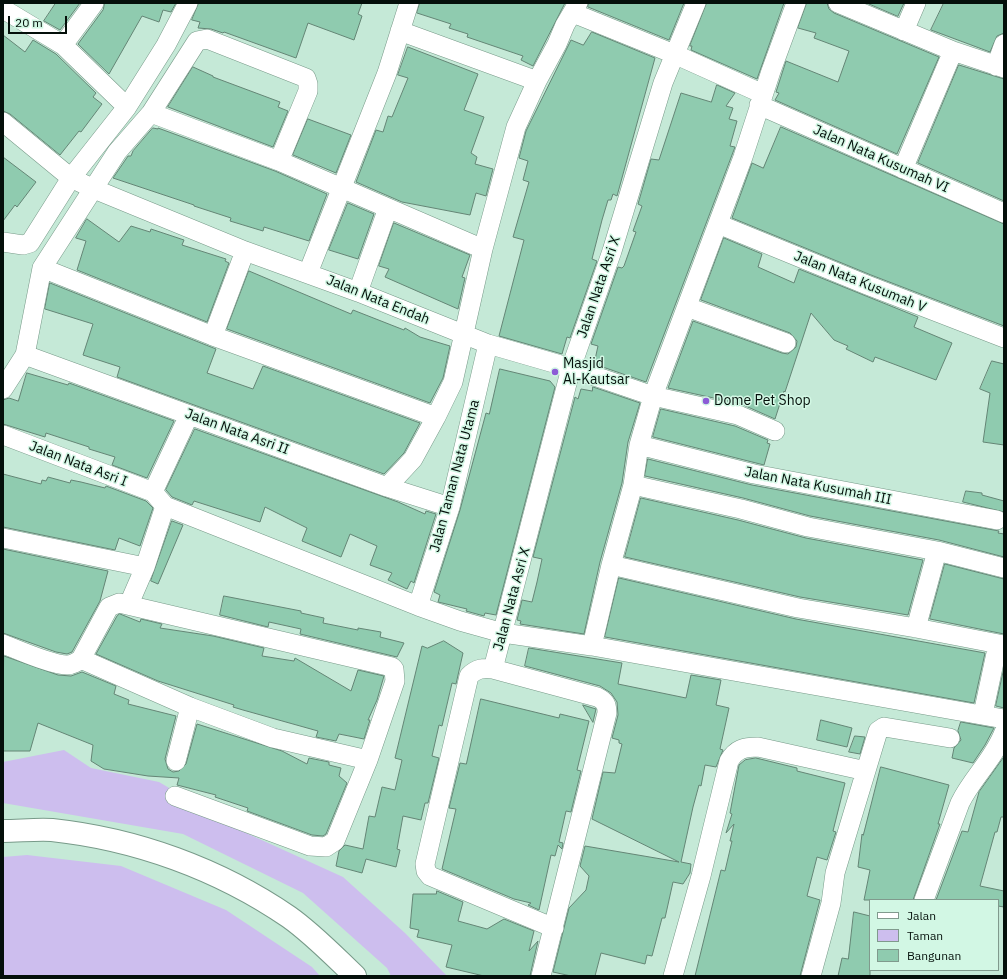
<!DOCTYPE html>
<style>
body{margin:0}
#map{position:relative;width:1007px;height:979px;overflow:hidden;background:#c5e9d7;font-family:"IBM Plex Sans",sans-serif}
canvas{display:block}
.frame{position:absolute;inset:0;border:4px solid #040f0a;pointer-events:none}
.legend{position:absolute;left:869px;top:899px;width:130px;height:72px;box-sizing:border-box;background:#d2f7e4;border:1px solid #809a8d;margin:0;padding:5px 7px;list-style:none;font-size:12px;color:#040f0a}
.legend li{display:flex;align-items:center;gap:8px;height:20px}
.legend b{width:20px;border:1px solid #809a8d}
.scale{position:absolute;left:8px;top:16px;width:59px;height:18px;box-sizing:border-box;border:2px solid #040f0a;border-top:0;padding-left:5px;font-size:12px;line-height:14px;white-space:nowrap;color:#040f0a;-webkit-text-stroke:3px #d2f7e4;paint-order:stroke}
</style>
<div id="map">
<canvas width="1007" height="979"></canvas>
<div class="frame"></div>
<ul class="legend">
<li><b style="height:5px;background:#fff"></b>Jalan</li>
<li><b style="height:11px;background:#cdbeee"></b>Taman</li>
<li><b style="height:11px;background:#8fcbaf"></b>Bangunan</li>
</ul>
<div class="scale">20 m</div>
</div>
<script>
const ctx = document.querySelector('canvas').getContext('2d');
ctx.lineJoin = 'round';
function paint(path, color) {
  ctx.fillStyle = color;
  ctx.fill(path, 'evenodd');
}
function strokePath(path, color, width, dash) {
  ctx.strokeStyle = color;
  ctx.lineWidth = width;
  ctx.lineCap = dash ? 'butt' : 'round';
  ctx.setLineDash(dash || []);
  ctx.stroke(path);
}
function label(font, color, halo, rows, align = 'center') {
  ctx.font = font + ' "IBM Plex Sans",sans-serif';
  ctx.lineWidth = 3;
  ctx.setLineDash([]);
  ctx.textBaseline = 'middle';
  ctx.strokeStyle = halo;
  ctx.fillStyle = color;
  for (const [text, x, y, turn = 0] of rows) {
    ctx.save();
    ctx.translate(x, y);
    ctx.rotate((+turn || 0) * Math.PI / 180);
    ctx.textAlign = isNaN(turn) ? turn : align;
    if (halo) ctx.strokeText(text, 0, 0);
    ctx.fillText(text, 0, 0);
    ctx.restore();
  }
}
const green = new Path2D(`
 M 64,750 L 91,768 L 159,782 L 244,832 L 343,877 L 405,933 L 447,976 L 391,976 L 387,968 L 303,893 L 183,834 L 3,803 L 3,762 Z
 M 27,855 L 121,866 L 226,910 L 312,967 L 320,976 L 3,976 L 3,857 Z`);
const building = new Path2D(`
 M 56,3 L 80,3 L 60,30 L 44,21 Z
 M 105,3 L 176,3 L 171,12 L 163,10 L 159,22 L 142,16 L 109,74 L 78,44 L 103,10 Z
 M 199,3 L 362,3 L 358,14 L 362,16 L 354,40 L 308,23 L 296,58 L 224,32 L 223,33 L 211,29 L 198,28 L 200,22 L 192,20 Z
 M 420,3 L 565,3 L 533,66 L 521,60 L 523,56 L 467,37 L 468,34 L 449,28 L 451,24 L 417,13 Z
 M 589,3 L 684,3 L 669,40 L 588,7 Z
 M 707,3 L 784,3 L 757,79 L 691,50 L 692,46 L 690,46 Z
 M 807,3 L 827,3 L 829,9 L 834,13 L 939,57 L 897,154 L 775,100 L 779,93 L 776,92 L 786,61 L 838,82 L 849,51 L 814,38 L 816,33 L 798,28 Z
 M 867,3 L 904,3 L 898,16 Z
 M 944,3 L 1004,3 L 1004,33 L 997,36 L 990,52 L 931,30 Z
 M 592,32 L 655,58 L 617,196 L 613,194 L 611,200 L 608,200 L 602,220 L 592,259 L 597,261 L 570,338 L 567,337 L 562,354 L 499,336 L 524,240 L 513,237 L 529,182 L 523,180 L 528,161 L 519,158 L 526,131 L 571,40 L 583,45 Z
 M 3,35 L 25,52 L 33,40 L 56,54 L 96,93 L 93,97 L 102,104 L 81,132 L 79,131 L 60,155 L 10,114 L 3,111 Z
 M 408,47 L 478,74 L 464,110 L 484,117 L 471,153 L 477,157 L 475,164 L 493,169 L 486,196 L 476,193 L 470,215 L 402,202 L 356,182 L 376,130 L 383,132 L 388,116 L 392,117 L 408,78 L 398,75 Z
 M 959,65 L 1004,79 L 1004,201 L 918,163 Z
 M 193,67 L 213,76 L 213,77 L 280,102 L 278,107 L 288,111 L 273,147 L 168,107 Z
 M 717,85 L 735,93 L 726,106 L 733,108 L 729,119 L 737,121 L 730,146 L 735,147 L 646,382 L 594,364 L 598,346 L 591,344 L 618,267 L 622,268 L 624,266 L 636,232 L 633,231 L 642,206 L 638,204 L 651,159 L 659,160 L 681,93 L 711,102 Z
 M 308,119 L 351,135 L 336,173 L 293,155 Z
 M 781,127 L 1004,224 L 1004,326 L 871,275 L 732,218 L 752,163 L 763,168 Z
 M 153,128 L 158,129 L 158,128 L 275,171 L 327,194 L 309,241 L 264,227 L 263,231 L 230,221 L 231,218 L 194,206 L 194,205 L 113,178 L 126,159 L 128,156 L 131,156 L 133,151 Z
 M 3,157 L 36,182 L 17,207 L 15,205 L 3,221 Z
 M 348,203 L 374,214 L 358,259 L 329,250 Z
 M 87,219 L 119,242 L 131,226 L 150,232 L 151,229 L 184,240 L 182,245 L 226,259 L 225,261 L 229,263 L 207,322 L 77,270 L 86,241 L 76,238 Z
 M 394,223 L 470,255 L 462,277 L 465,278 L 458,309 L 385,277 L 389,269 L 379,266 Z
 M 724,238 L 762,254 L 758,267 L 794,283 L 799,269 L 918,317 L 914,327 L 952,343 L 936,380 L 875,357 L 873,362 L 846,349 L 848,346 L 834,340 L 811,313 L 785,392 L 784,391 L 775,419 L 741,404 L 668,388 L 693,321 L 782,353 L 788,354 L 796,347 L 797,341 L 790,333 L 701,300 Z
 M 249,271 L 351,314 L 353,310 L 404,330 L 405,328 L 420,337 L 450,346 L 443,378 L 430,403 L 227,329 Z
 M 50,283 L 216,349 L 207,373 L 253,389 L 263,366 L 420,423 L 404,453 L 384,474 L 117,377 L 120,367 L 83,355 L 93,324 L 45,309 Z
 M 992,361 L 1004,364 L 1004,445 L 983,442 L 990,393 L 980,389 Z
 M 500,369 L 550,381 L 555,387 L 496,615 L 485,613 L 484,616 L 466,611 L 467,609 L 438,602 L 440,595 L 434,592 L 460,510 L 486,413 L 489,414 Z
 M 27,373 L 68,385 L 69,383 L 174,421 L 147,478 L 112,465 L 115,457 L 89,449 L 89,447 L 46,433 L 45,437 L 3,424 L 3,400 L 9,398 L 18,401 Z
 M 593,387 L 640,403 L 628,442 L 622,483 L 600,562 L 584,634 L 520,624 L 521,621 L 517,620 L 522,600 L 532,602 L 537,582 L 542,559 L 533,557 L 575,397 L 578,399 L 581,389 L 592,391 Z
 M 661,409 L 735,426 L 768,440 L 767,443 L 770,444 L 764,465 L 653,437 Z
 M 195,429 L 398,502 L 425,514 L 426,511 L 436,514 L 414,583 L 411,581 L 407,589 L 388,580 L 392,573 L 370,565 L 377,546 L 350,534 L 341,557 L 302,541 L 307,528 L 265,507 L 260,522 L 194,501 L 192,505 L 172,497 L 166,490 Z
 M 648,459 L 752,485 L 999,531 L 998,533 L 1004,534 L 1004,557 L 939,540 L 810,516 L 743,498 L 645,476 Z
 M 3,474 L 41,484 L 42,480 L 46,481 L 48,477 L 70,483 L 71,480 L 81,482 L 105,488 L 106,486 L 146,501 L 153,508 L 140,546 L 119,538 L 115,550 L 3,527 Z
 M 966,491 L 982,493 L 982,495 L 1004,501 L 1004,512 L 963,502 Z
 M 641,498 L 738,520 L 806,538 L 923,560 L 908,615 L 800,597 L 625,557 Z
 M 172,521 L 183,525 L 158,584 L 151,581 Z
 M 3,549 L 108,571 L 100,601 L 72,652 L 67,654 L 56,652 L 3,633 Z
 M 945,564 L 1004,579 L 1004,634 L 930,619 Z
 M 619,578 L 796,619 L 985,653 L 974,703 L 605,637 Z
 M 224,596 L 301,611 L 301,613 L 324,618 L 323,623 L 358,630 L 358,628 L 381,632 L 380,637 L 404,643 L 397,657 L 300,634 L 301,629 L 269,622 L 268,627 L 220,615 Z
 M 120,614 L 140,622 L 141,619 L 162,624 L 160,628 L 213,636 L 264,648 L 262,656 L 294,661 L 295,658 L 351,691 L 358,670 L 384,676 L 377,700 L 368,720 L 370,720 L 364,739 L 339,734 L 336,741 L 316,737 L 318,731 L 243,710 L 233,707 L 234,705 L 158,681 L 96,654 L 117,616 Z
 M 444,641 L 463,653 L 456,684 L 452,683 L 442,726 L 439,725 L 432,756 L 439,758 L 428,803 L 425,803 L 421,820 L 403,816 L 397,849 L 400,850 L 396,867 L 366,859 L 362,873 L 336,866 L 339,851 L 345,845 L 363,849 L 369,816 L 375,817 L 382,787 L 395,790 L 402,760 L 395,758 L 422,646 L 427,648 Z
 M 529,648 L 622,663 L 618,684 L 686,698 L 691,675 L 721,680 L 716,705 L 729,708 L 720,749 L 723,750 L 716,767 L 705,765 L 701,786 L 699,785 L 693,807 L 681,862 L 691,864 L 690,873 L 683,884 L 673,882 L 665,918 L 662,918 L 652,956 L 647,955 L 645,964 L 601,953 L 595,976 L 571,976 L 553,972 L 569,908 L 586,890 L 589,876 L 580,866 L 585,846 L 679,862 L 592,819 L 603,772 L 615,773 L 622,744 L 619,743 L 619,740 L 612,738 L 618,715 L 617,702 L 611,693 L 600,686 L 525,666 Z
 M 4,656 L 58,675 L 71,676 L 82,672 L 116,686 L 114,694 L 129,700 L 128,704 L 176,716 L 165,759 L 168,769 L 173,772 L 179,771 L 186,764 L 197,724 L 282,751 L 307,764 L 309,758 L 329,762 L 329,765 L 341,768 L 339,776 L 347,783 L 326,834 L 323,836 L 312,835 L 247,811 L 248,808 L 215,797 L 216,795 L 177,785 L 179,778 L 148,776 L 104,769 L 91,761 L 93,745 L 38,723 L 30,751 L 3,751 Z
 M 1004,668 L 1004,708 L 996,706 Z
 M 481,699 L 559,718 L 560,714 L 589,721 L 577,770 L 581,771 L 571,812 L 566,811 L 559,842 L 563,843 L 562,849 L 558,845 L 555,856 L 551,855 L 539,910 L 528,905 L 531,903 L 514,899 L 442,869 L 456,809 L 449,808 L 460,763 L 466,764 Z
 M 583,705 L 596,709 L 593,722 Z
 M 821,720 L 852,728 L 847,747 L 817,740 Z
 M 961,722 L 994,728 L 985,745 L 973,763 L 952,758 L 954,748 L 961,740 L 958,731 Z
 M 855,736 L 865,737 L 860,754 L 849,752 Z
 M 1004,757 L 1004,817 L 1001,817 L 997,832 L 995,832 L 980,886 L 1004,891 L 1004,907 L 998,906 L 998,900 L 936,900 L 962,831 L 968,832 L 979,792 Z
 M 756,758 L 797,768 L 797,771 L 845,783 L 833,831 L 836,832 L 827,860 L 817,857 L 807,896 L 820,900 L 800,976 L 695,976 L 721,870 L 725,871 L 732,841 L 730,841 L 734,824 L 726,833 L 732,814 L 730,813 L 739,765 L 745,760 Z
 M 881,767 L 949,785 L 938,824 L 940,824 L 913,900 L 864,900 L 870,870 L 858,867 L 862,834 L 863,835 Z
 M 437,891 L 463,902 L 458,921 L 487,929 L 504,919 L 534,931 L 529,951 L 538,941 L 530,976 L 484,976 L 446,967 L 452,945 L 417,937 L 419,930 L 410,928 L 413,894 L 436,894 Z
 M 854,912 L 870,916 L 870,976 L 838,976 L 842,958 L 848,959 Z`);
const street = new Path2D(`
 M 838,3 L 953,51 L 903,169
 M 3,9 L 63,45 L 127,107
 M 573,13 L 674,54 L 763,94
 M 400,31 L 537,81
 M 904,31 L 916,3
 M 63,45 L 94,3
 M 953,51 L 1004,68
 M 996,66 L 1004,44
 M 759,105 L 1004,213
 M 151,113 L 197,41 L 207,39 L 306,78 L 308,84 L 308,91 L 279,161
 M 3,122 L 71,178 L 94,189 L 245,251 L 358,292 L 488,344 L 571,368 L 653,396 L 738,415 L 775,431
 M 718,224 L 867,285 L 1004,338
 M 3,242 L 23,245 L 30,243 L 71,178 L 127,107 L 166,45 L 188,3
 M 42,268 L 213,336 L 436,417 L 453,382 L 483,249 L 516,127 L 537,81 L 557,44 L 565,25 L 578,3
 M 308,273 L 387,73 L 409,3
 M 358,292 L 388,208
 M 687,307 L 786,343
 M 213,336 L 245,251
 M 25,355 L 387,487 L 450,507
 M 3,389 L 25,355 L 42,268 L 117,152 L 151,113 L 279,161 L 483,249
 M 3,435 L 153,492
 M 639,445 L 754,474 L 997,520
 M 633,485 L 741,509 L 808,527 L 937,551 L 1004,568
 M 387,487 L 413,459 L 436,417
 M 165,506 L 418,606 L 460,621 L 503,633 L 592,646 L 1004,719
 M 3,538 L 145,567 L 129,604
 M 611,565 L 798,608 L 916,628 L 1004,645
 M 145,567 L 165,506 L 153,492 L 189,415
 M 418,606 L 450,507 L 488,344
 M 916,628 L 937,551
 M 3,644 C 18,650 52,665 67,665 C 73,665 77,662 81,659 L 190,707 L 273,738 L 368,760
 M 592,646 L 611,565 L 633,485 L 639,445 L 653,396 L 743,157 L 771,71 L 796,3
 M 81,659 L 109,607 L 119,603 L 392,667 L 394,669 L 395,681 L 368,760 L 335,841 L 326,847 L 310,846 L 175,796
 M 493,669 L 571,368 L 612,251 L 663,83 L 696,3
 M 983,714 L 998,644
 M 176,761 L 190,707
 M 924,900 L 960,803 C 972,778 994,759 1004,732
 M 541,976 L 607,713 C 607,704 605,701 597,697 L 493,669 C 483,668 477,668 469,676 L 425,864 L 426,871 L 430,876 L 554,928
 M 673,976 L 701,876 L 729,761 C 736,749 744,747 758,747 L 866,771
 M 811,976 L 831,903 L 835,873 L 878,731 L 884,727 L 950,738`);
const highway = new Path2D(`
 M 3,831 C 19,831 36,829 52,830 C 136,839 219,869 289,917 C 313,934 334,956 355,976`);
const markers = [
 [555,372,4,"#8c5cd6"],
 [706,401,4,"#8c5cd6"]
];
const streetNames = [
 ["Jalan Nata Kusumah VI",881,159,24],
 ["Jalan Nata Kusumah V",860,282,22],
 ["Jalan Nata Asri X",599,287,-71],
 ["Jalan Nata Endah",378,300,22],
 ["Jalan Nata Asri II",237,432,20],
 ["Jalan Nata Asri I",78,464,21],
 ["Jalan Taman Nata Utama",455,476,-75],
 ["Jalan Nata Kusumah III",818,486,11],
 ["Jalan Nata Asri X",512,599,-75]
];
const poiNames = [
 ["Masjid",563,364],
 ["Al-Kautsar",563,380],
 ["Dome Pet Shop",714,401]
];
paint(green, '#cdbeee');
paint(building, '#8fcbaf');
strokePath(building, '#648575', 1);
strokePath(street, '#789a89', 20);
strokePath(highway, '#789a89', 24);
strokePath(street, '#fff', 19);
strokePath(highway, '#fff', 22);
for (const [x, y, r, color] of markers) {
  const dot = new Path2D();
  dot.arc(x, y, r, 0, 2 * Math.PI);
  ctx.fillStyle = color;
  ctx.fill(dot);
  strokePath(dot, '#d2f7e4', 1.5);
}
label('14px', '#040f0a', '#d2f7e4', streetNames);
label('14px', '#040f0a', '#d2f7e4', poiNames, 'left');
</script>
